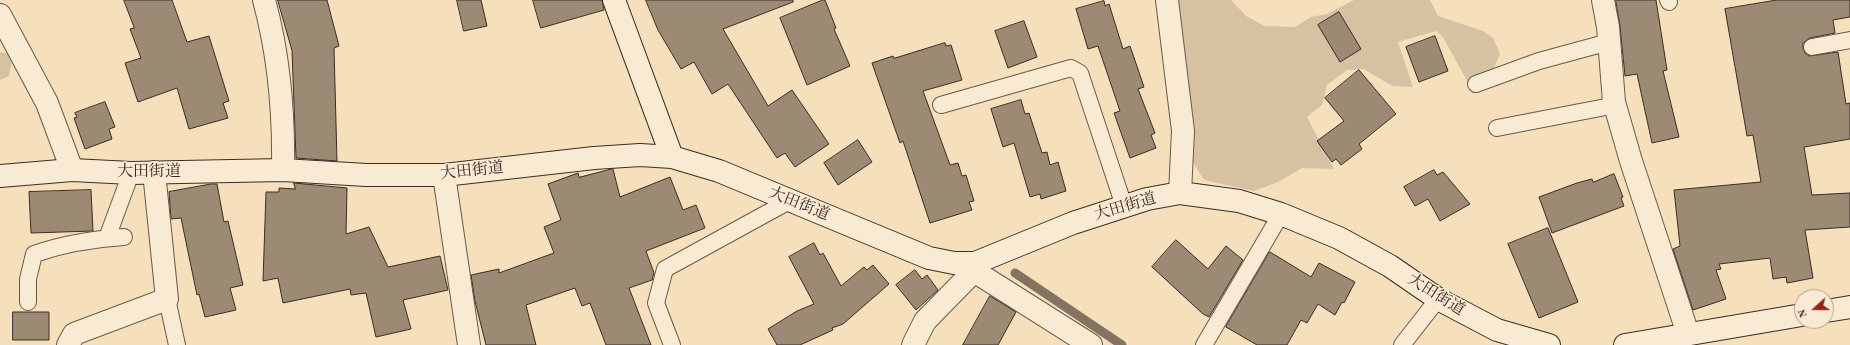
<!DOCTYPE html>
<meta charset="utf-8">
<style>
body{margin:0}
#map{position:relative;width:1850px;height:345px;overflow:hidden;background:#f6e0bb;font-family:"Old Standard TT",serif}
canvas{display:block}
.north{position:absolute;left:1794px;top:289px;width:40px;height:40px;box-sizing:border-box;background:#f9ebd3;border:1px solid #ad9f8f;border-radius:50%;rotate:249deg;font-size:11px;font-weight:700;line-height:16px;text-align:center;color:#3a2c28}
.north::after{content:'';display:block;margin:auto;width:14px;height:18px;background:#8f2418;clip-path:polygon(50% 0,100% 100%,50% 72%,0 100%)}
</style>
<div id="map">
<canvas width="1850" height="345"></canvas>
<div class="north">N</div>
</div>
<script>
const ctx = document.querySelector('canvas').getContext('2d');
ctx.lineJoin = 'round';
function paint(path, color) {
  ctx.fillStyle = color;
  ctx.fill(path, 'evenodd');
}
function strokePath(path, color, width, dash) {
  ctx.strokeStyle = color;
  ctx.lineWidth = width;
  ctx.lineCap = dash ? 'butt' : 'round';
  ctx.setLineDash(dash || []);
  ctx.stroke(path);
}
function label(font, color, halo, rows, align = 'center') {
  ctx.font = font + ' "Old Standard TT","Noto Serif JP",serif';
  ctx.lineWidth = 3;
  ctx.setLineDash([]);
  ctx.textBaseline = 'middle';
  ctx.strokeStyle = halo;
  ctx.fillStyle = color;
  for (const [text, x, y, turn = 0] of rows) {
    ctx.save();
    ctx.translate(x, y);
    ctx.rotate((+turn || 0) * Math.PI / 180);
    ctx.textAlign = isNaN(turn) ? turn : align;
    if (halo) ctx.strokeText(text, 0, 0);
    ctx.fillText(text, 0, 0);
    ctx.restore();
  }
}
const green = new Path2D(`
 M 1175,0 L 1231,0 L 1246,16 L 1265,26 L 1295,27 L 1311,17 L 1327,14 L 1354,0 L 1430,0 L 1438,16 L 1483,31 L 1493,38 L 1500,54 L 1487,84 L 1467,81 L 1443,37 L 1436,31 L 1398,42 L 1413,87 L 1392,86 L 1364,69 L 1347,70 L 1327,85 L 1322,105 L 1307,117 L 1334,169 L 1302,168 L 1278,182 L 1254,191 L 1204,180 L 1189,156 L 1187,66 L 1177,24 Z
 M 1,52 L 13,55 L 9,76 L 0,80 L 0,53 Z`);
const stream = new Path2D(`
 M 1015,273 L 1122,345`);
const building = new Path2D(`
 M 124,0 L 172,0 L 187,42 L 209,36 L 229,101 L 223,103 L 228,118 L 189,129 L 177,88 L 138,102 L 125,63 L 141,58 L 130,29 L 134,28 Z
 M 278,0 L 327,0 L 339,46 L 334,48 L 337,161 L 296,158 L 292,51 Z
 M 457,0 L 481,0 L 487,26 L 464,31 Z
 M 533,0 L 602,0 L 604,10 L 541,28 Z
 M 646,0 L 793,0 L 793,2 L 723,29 L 768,106 L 792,90 L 829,144 L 795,167 L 785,153 L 777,158 L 728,84 L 712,94 L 694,62 L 681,69 L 658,30 Z
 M 823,0 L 825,0 L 836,28 L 834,29 L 850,66 L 807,85 L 780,18 Z
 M 1616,0 L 1656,0 L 1667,70 L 1663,71 L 1679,137 L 1652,143 L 1637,74 L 1625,76 L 1620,26 Z
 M 1777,0 L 1850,0 L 1850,17 L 1833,20 L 1835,33 L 1810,38 L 1803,43 L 1803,48 L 1805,53 L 1809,56 L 1838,52 L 1846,104 L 1850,103 L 1850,139 L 1804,147 L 1812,195 L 1850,193 L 1850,227 L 1805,230 L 1813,278 L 1787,283 L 1786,277 L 1773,279 L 1770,258 L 1719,264 L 1721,269 L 1716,270 L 1726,299 L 1693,310 L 1673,249 L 1680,246 L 1674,190 L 1761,182 L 1753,135 L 1747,136 L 1725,9 Z
 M 1104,1 L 1105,6 L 1109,4 L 1123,49 L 1130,46 L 1144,87 L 1138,89 L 1155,133 L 1151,135 L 1156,148 L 1130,158 L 1114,113 L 1120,111 L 1098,46 L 1088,49 L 1076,9 Z
 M 1339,12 L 1361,49 L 1340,62 L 1318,25 Z
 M 1024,21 L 1037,57 L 1008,68 L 995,31 Z
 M 1435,36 L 1448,71 L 1419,82 L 1406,47 Z
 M 945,43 L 946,46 L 951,45 L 962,80 L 923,91 L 950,165 L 958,163 L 962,176 L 966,175 L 974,201 L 969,202 L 972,210 L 930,223 L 903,141 L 900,143 L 872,63 L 893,56 L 894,58 Z
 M 1359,70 L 1396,114 L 1359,144 L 1362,149 L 1341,165 L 1336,159 L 1332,162 L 1317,141 L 1344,121 L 1325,98 Z
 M 1021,100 L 1025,114 L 1029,113 L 1042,153 L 1047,152 L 1050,165 L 1058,162 L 1066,191 L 1041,199 L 1040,194 L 1030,197 L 1014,143 L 1003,147 L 991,109 Z
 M 105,102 L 115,127 L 109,129 L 112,139 L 85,149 L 74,118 L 77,117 L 75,113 Z
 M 858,140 L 872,162 L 838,185 L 824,163 Z
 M 613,169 L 620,197 L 670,177 L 683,210 L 696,205 L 705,228 L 646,251 L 654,273 L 652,280 L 629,288 L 651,345 L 606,345 L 590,303 L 582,306 L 575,288 L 526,305 L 536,345 L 486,345 L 475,301 L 471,275 L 499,269 L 499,273 L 554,253 L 544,227 L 561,220 L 548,184 L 578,173 L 579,177 Z
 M 1434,170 L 1437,175 L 1443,172 L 1470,204 L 1440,221 L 1428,199 L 1415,206 L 1404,187 Z
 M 1614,174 L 1623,197 L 1621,198 L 1624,206 L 1552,233 L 1539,197 L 1577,183 L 1592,179 L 1593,182 Z
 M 294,183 L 347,188 L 346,234 L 369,227 L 388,267 L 440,256 L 448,290 L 403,300 L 411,329 L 376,337 L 366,293 L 351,295 L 350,289 L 283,303 L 278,278 L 263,281 L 266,192 L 279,192 L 279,188 L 295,189 Z
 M 211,184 L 217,184 L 224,222 L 228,221 L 243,285 L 230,288 L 236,310 L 205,317 L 199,294 L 197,295 L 181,218 L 171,219 L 169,192 Z
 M 91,190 L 93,231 L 31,233 L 29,192 Z
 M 1548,228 L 1578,302 L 1539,318 L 1508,244 Z
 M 1176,240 L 1208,269 L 1226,246 L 1243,260 L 1209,317 L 1203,314 L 1152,267 Z
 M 814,243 L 820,255 L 823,253 L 841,286 L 864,267 L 867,270 L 873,265 L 889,284 L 843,324 L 832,328 L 833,330 L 800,345 L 777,345 L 768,329 L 797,311 L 814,304 L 789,257 Z
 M 1270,252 L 1311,277 L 1319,263 L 1355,282 L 1344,303 L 1342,302 L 1335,315 L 1318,304 L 1307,323 L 1301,320 L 1287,345 L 1257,345 L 1226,327 Z
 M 915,270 L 922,279 L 927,275 L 938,290 L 916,310 L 896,285 Z
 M 990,296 L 1016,312 L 998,345 L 963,345 Z
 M 13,312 L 49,312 L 49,340 L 13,340 Z`);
const lane = new Path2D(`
 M 1668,0 L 1669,2
 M 1812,47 L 1850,40
 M 1476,84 L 1539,61 L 1609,42
 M 941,105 L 1071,68 L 1080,73 L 1124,206
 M 1497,128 L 1616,105
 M 107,238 L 131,173
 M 167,299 L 177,345
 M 28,302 L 28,279 L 34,254 C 63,244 92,239 124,237
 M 672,345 L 656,303 L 665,269 L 791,200
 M 1204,345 L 1281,214
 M 1402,345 L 1438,299`);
const street = new Path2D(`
 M 264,0 C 279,55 284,113 283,170
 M 1167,0 L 1183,131 L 1180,193
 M 1603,0 L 1608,27 L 1614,102 L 1631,161 L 1688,334
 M 0,15 L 47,103 L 72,170
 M 444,175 L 469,345
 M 975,263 L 974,271 L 1091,345
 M 68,345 L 74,334 L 167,299 L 154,172
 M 913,345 L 925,321 L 974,271`);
const secondary = new Path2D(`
 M 614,0 L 672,157
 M 0,176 L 72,170 L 131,173 L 283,170 L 366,175 L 444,175 L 594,158 L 640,155 L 672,157 L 719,171 L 929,258 L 954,263 L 975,263 L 1073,223 L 1147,199 L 1180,193 L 1239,201 L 1281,214 L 1339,238 L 1390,266 L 1438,299 L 1497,330 L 1549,345
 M 1826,311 L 1850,307
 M 1625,345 L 1802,315`);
const streetNames = [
 ["大田街道",472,171,-6],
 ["大田街道",149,172],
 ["大田街道",799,204,22],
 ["大田街道",1125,207,-16],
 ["大田街道",1436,295,32]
];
paint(green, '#d6c1a2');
strokePath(stream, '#847362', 9);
paint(building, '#9c8a74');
strokePath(building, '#3a2c28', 1);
strokePath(lane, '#69594d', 18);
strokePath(street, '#69594d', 24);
strokePath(secondary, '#3a2c28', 24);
strokePath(lane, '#f9ebd3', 16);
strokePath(street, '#f9ebd3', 22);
strokePath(secondary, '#f9ebd3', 22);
label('16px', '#3a2c28', '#f9ebd3', streetNames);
</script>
